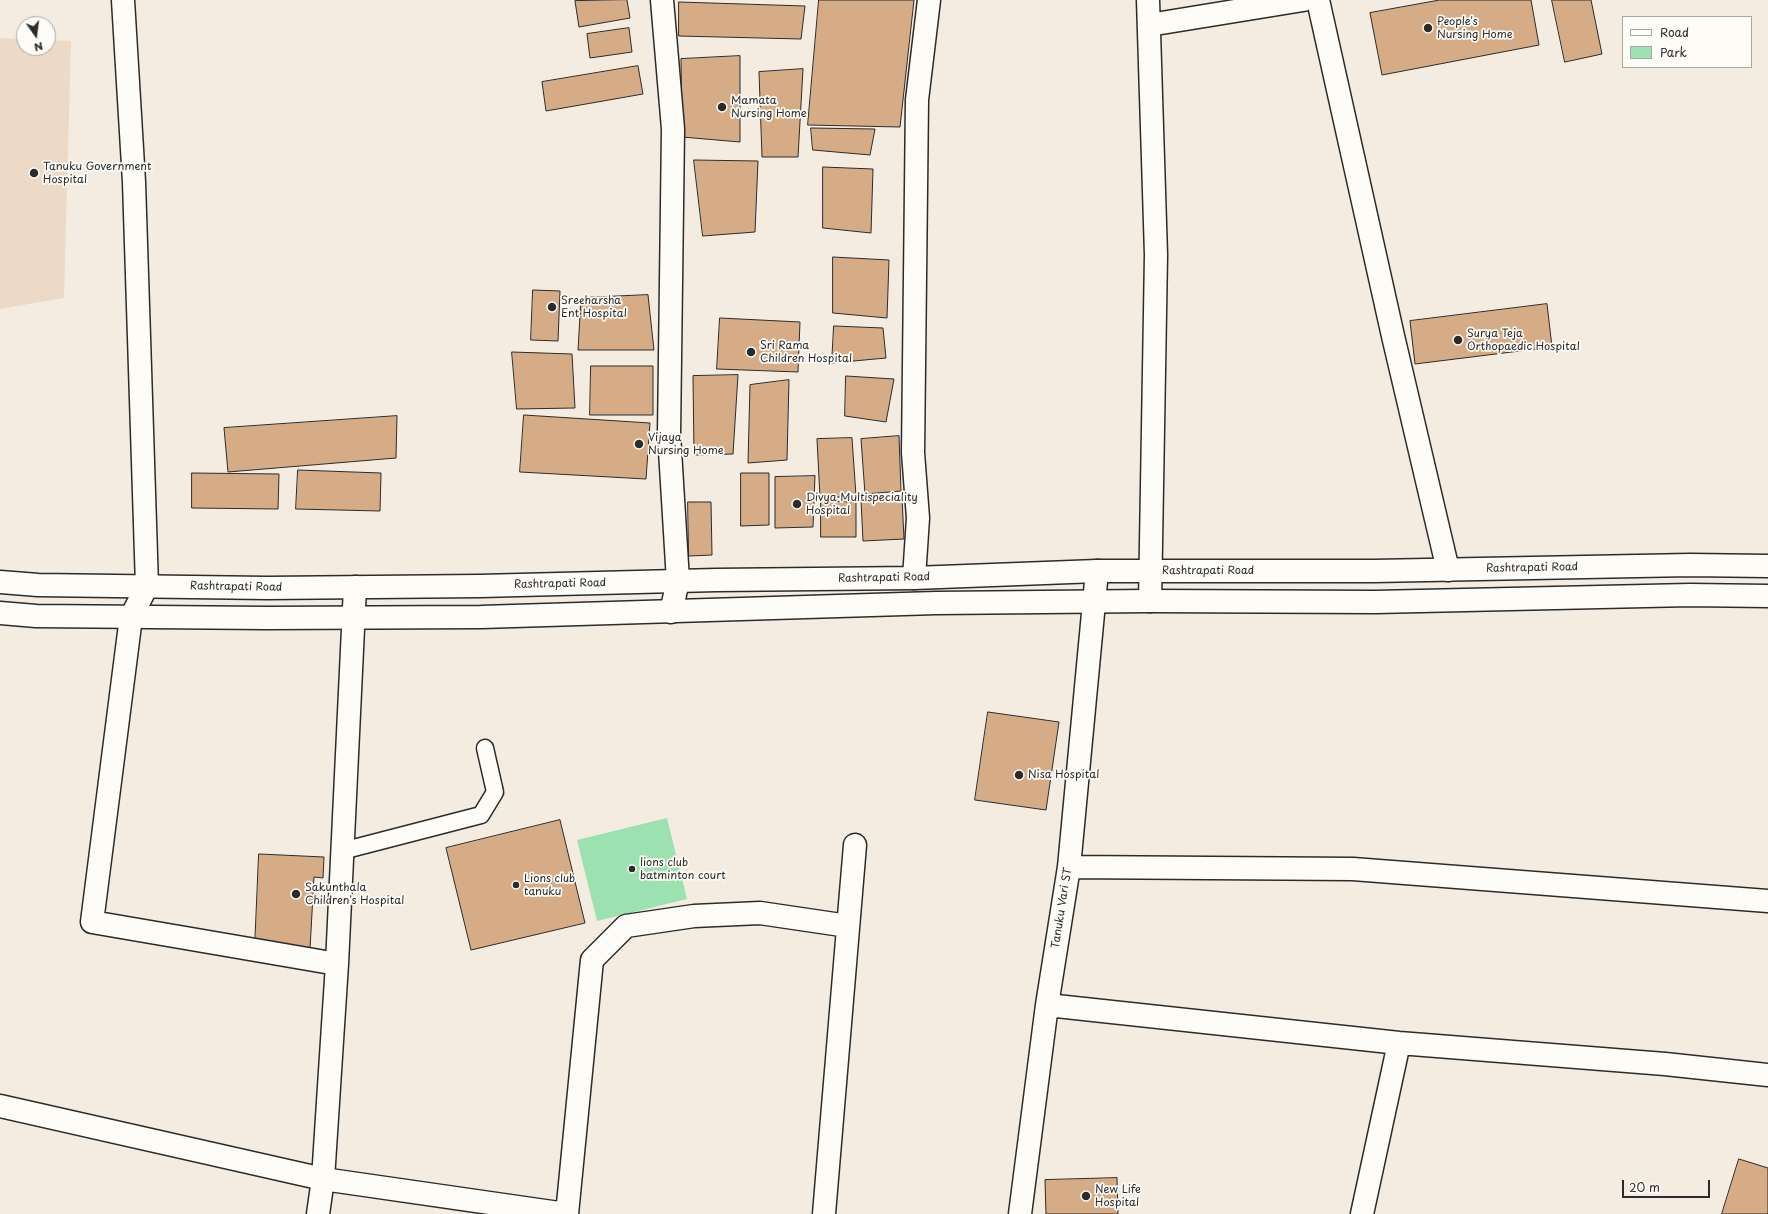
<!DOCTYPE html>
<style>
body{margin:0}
#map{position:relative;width:1768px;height:1214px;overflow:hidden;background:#f5ece1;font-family:"Playpen Sans",sans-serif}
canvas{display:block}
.legend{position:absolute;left:1622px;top:16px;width:130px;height:52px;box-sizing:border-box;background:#fdfcf7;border:1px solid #a9a8a5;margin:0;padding:5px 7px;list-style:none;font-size:12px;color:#2b2b2b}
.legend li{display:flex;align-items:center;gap:8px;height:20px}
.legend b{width:20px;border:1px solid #a9a8a5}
.north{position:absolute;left:16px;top:16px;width:40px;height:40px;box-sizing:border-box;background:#fdfcf7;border:1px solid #a9a8a5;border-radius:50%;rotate:166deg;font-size:11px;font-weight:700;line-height:16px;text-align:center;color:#2b2b2b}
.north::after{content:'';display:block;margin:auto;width:14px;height:18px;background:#2b2b2b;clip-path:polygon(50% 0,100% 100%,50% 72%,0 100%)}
.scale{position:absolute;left:1622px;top:1180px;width:88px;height:18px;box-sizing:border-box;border:2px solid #2b2b2b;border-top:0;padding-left:5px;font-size:12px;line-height:14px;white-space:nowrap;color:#2b2b2b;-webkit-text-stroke:3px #fdfcf7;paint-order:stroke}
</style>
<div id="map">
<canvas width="1768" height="1214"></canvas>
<ul class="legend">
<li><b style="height:5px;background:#fdfcf7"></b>Road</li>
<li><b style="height:11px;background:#9be2b0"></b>Park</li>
</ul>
<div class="north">N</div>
<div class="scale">20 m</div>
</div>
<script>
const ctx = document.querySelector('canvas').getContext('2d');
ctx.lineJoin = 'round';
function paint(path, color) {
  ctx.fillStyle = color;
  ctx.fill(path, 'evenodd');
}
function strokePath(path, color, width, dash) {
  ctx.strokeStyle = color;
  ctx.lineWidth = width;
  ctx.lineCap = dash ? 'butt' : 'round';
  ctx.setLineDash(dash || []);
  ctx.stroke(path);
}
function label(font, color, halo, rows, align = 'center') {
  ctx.font = font + ' "Playpen Sans",sans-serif';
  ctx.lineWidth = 3.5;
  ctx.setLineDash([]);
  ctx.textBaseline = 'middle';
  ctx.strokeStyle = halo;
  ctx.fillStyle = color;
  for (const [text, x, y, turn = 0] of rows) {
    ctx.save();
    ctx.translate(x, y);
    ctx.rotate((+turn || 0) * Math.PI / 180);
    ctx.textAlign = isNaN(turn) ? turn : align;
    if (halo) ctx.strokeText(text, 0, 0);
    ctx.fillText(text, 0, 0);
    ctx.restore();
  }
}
const built = new Path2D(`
 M 0,38 L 24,39 L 24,48 L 48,48 L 48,40 L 71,41 L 64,298 L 0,309 Z`);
const green = new Path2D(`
 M 667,818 L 687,899 L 597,921 L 577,840 Z`);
const building = new Path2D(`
 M 627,0 L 630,18 L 579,27 L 575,1 Z
 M 819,0 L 914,0 L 900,127 L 808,125 Z
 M 1440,0 L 1531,0 L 1539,45 L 1382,75 L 1370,13 Z
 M 1552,0 L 1591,0 L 1602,54 L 1565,62 Z
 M 679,2 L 805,6 L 801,39 L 679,36 Z
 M 629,28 L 632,52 L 590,58 L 587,34 Z
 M 740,56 L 740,142 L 682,137 L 681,59 Z
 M 638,66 L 643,94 L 546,111 L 542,82 Z
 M 803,69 L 798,157 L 762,157 L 759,72 Z
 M 811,128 L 875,129 L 870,155 L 813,150 Z
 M 694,160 L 758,161 L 755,232 L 703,236 Z
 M 823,167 L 873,169 L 871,233 L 823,228 Z
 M 833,257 L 889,260 L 887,318 L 833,313 Z
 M 533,290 L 560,291 L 558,341 L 531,340 Z
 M 648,295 L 654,350 L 578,350 L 581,298 Z
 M 1547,304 L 1552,347 L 1415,364 L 1410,321 Z
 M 720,318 L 800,322 L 798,372 L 717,369 Z
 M 834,326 L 883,328 L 886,358 L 832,363 Z
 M 512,352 L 572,354 L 575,408 L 517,409 Z
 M 591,366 L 653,366 L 653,415 L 590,415 Z
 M 738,375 L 733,454 L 694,455 L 693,376 Z
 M 846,376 L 894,379 L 886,422 L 845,416 Z
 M 789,380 L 787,460 L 748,463 L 750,385 Z
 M 524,415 L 650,423 L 646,479 L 520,472 Z
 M 397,416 L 396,458 L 228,472 L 224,428 Z
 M 899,436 L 901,491 L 865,494 L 861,439 Z
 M 852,438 L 856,496 L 820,498 L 817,439 Z
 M 298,470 L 381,473 L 380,511 L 296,509 Z
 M 192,473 L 279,474 L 278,509 L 192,508 Z
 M 741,473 L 769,473 L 769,525 L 741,526 Z
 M 815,476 L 813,527 L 775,528 L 775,477 Z
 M 902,497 L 904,539 L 863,541 L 861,500 Z
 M 821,501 L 856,502 L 856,537 L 821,537 Z
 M 688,502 L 711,502 L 712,555 L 689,556 Z
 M 988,712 L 1059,722 L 1046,810 L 975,800 Z
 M 560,820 L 585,923 L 471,950 L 446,848 Z
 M 259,854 L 324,857 L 323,878 L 314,877 L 310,949 L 255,947 Z
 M 1739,1159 L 1768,1168 L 1768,1214 L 1722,1214 Z
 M 1117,1178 L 1118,1214 L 1046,1214 L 1045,1180 Z`);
const service = new Path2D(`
 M 342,851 L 481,815 L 495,792 L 485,748`);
const minor = new Path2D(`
 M 123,0 L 134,182 L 147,586 L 131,617 L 92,922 L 337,964
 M 662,0 L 673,129 L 669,434 L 678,581 L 671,612
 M 1148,0 L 1156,255 L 1150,601
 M 1318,0 L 1393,336 L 1448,570
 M 1149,25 L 1303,0
 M 914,578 L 918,518 L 913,453 L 917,100 L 929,0
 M 1069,867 L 1353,869 L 1768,901
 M 1047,1005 L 1399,1043 L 1665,1064 L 1768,1075
 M 0,1106 L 323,1179 L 566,1214
 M 318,1214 L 323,1179 L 337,964 L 355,587
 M 567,1214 L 592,960 L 626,926 L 694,916 L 760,913 L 848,926
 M 824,1214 L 855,845
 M 1020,1214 L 1047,1005 L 1069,867 L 1097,571
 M 1362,1214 L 1399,1043`);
const tertiary = new Path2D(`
 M 0,582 L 38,585 L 267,588 L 480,586 L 716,580 L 914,578 L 1097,571 L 1374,571 L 1690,565 L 1768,566
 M 0,613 L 36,616 L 267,618 L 481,617 L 936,603 L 1150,601 L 1375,602 L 1690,595 L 1768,596`);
const markers = [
 [1428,28,5,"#2b2b2b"],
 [722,107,5,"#2b2b2b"],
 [34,173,5,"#2b2b2b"],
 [552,307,5,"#2b2b2b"],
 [1458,340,5,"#2b2b2b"],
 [751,352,5,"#2b2b2b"],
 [639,444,5,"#2b2b2b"],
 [797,504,5,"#2b2b2b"],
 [1019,775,5,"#2b2b2b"],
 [632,869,4,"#2b2b2b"],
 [516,885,4,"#2b2b2b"],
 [296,894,5,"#2b2b2b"],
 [1086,1196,5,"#2b2b2b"]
];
const poiNames = [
 ["People's",1437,22],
 ["Nursing Home",1437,35],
 ["Mamata",731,101],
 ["Nursing Home",731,114],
 ["Tanuku Government",43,167],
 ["Hospital",43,180],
 ["Sreeharsha",561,301],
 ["Ent Hospital",561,314],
 ["Surya Teja",1467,334],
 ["Orthopaedic Hospital",1467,347],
 ["Sri Rama",760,346],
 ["Children Hospital",760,359],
 ["Vijaya",648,438],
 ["Nursing Home",648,451],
 ["Divya Multispeciality",806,498],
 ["Hospital",806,511],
 ["Nisa Hospital",1028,775],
 ["lions club",640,863],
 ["batminton court",640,876],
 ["Lions club",524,879],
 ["tanuku",524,892],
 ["Sakunthala",305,888],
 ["Children's Hospital",305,901],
 ["New Life",1095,1190],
 ["Hospital",1095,1203]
];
const streetNames = [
 ["Rashtrapati Road",1532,568,-1],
 ["Rashtrapati Road",1208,571],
 ["Rashtrapati Road",884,578,-1],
 ["Rashtrapati Road",560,584,-1],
 ["Rashtrapati Road",236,587,1],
 ["Tanuku Vari ST",1062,908,-81]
];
paint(built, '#ecd9c6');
paint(green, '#9be2b0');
paint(building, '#d6ac87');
strokePath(building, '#2b2b2b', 1);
strokePath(service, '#2b2b2b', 19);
strokePath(minor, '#2b2b2b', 25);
strokePath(tertiary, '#2b2b2b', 25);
strokePath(service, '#fdfcf7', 16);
strokePath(minor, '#fdfcf7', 22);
strokePath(tertiary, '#fdfcf7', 22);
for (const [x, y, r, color] of markers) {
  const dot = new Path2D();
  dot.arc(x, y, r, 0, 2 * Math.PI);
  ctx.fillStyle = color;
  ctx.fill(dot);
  strokePath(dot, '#fdfcf7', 1.5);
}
label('11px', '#2b2b2b', '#fdfcf7', poiNames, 'left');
label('11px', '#2b2b2b', '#fdfcf7', streetNames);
</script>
